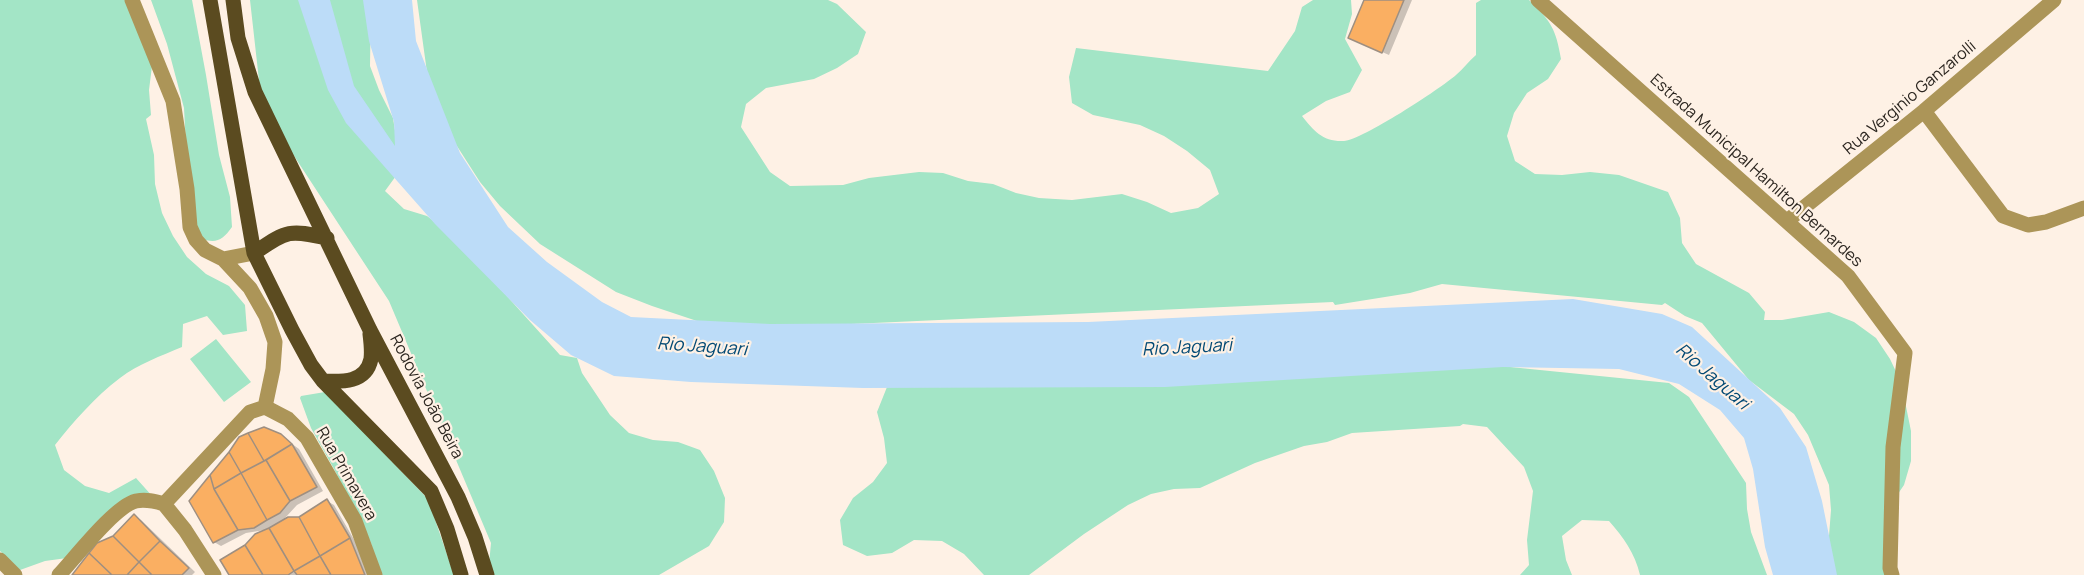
<!DOCTYPE html>
<meta charset="utf-8">
<style>
body{margin:0}
canvas{display:block;background:#fef1e5}
</style>
<canvas width="2084" height="575"></canvas>
<script>
const ctx = document.querySelector('canvas').getContext('2d');
ctx.lineJoin = 'round';
function paint(path, color) {
  ctx.fillStyle = color;
  ctx.fill(path, 'evenodd');
}
function strokePath(path, color, width, dash) {
  ctx.strokeStyle = color;
  ctx.lineWidth = width;
  ctx.lineCap = dash ? 'butt' : 'round';
  ctx.setLineDash(dash || []);
  ctx.stroke(path);
}
function label(font, color, halo, rows, align = 'center') {
  ctx.font = font + ' Manrope,sans-serif';
  ctx.lineWidth = 4.5;
  ctx.setLineDash([]);
  ctx.textBaseline = 'middle';
  ctx.strokeStyle = halo;
  ctx.fillStyle = color;
  for (const [text, x, y, turn = 0] of rows) {
    ctx.save();
    ctx.translate(x, y);
    ctx.rotate((+turn || 0) * Math.PI / 180);
    ctx.textAlign = isNaN(turn) ? turn : align;
    if (halo) ctx.strokeText(text, 0, 0);
    ctx.fillText(text, 0, 0);
    ctx.restore();
  }
}
const green = new Path2D(`
 M 0,0 L 134,0 L 152,66 L 149,90 L 151,115 L 146,119 L 154,155 L 155,184 L 162,213 L 173,236 L 187,257 L 206,274 L 229,286 L 245,305 L 247,331 L 223,335 L 207,316 L 183,324 L 182,347 C 161,356 138,364 120,378 C 95,397 74,421 55,445 L 64,470 L 85,486 L 109,493 L 136,478 L 153,497 L 121,501 L 67,558 L 45,561 L 20,570 L 0,551 Z
 M 151,0 L 192,0 L 206,75 L 219,155 L 230,197 L 232,227 C 222,241 216,244 199,238 L 188,184 L 184,108 L 167,44 Z
 M 250,0 L 371,0 L 370,66 L 379,90 L 393,118 L 401,169 L 385,191 L 404,209 L 427,216 L 451,234 L 560,355 L 577,358 L 582,373 L 610,415 L 629,433 L 653,440 L 678,442 L 700,450 L 714,471 L 725,498 L 724,522 L 709,546 L 659,575 L 488,575 L 491,543 L 389,301 L 262,107 Z
 M 417,0 L 828,0 L 837,4 L 866,32 L 858,54 L 837,68 L 814,79 L 766,88 L 746,104 L 741,127 L 770,172 L 790,186 L 843,185 L 869,178 L 919,172 L 943,173 L 968,181 L 993,184 L 1016,193 L 1039,198 L 1072,200 L 1122,194 L 1147,202 L 1171,213 L 1198,208 L 1219,194 L 1210,170 L 1187,151 L 1164,136 L 1140,125 L 1093,115 L 1072,103 L 1069,77 L 1076,48 L 1268,71 L 1295,31 L 1302,7 L 1313,0 L 1351,0 L 1352,14 L 1345,39 L 1362,70 L 1350,92 L 1326,101 L 1302,116 C 1314,131 1323,142 1344,141 C 1362,140 1440,89 1456,75 C 1463,69 1469,61 1476,55 L 1476,3 L 1481,0 L 1529,0 C 1551,21 1556,29 1561,59 L 1548,79 L 1527,93 L 1514,113 L 1507,136 L 1515,161 L 1535,174 L 1562,175 L 1590,172 L 1619,175 L 1668,192 L 1680,218 L 1682,243 L 1696,264 L 1749,293 L 1765,312 L 1764,320 L 1782,320 L 1829,312 L 1854,322 L 1876,338 L 1890,359 L 1901,382 L 1911,431 L 1911,461 L 1904,485 L 1891,504 L 1889,575 L 1826,575 L 1831,510 L 1829,485 L 1808,435 L 1794,414 L 1749,380 L 1702,323 L 1685,316 L 1665,303 L 1662,305 L 1442,284 L 1410,293 L 1335,305 L 1333,302 L 742,329 L 709,325 L 652,306 L 616,292 L 540,244 L 500,206 L 480,182 L 439,118 L 430,94 Z
 M 216,339 L 251,382 L 224,402 L 190,359 Z
 M 1391,355 L 1669,383 L 1689,397 L 1746,483 L 1747,509 L 1751,532 L 1767,575 L 1640,575 C 1635,553 1623,537 1609,521 L 1582,520 L 1562,536 L 1566,560 L 1572,575 L 1520,575 L 1529,565 L 1527,540 L 1533,491 L 1524,467 L 1487,427 L 1463,424 L 1460,426 L 1352,433 L 1327,442 L 1304,446 L 1255,463 L 1200,488 L 1174,489 L 1151,494 L 1128,505 L 1084,534 L 1029,575 L 984,575 L 964,554 L 942,541 L 914,540 L 892,553 L 867,556 L 843,545 L 840,520 L 853,498 L 873,482 L 887,463 L 884,438 L 877,412 L 887,387 Z
 M 325,392 L 428,499 L 454,575 L 379,575 L 371,543 L 334,469 L 311,428 L 300,398 L 301,396 Z`);
const water = new Path2D(`
 M 298,0 L 330,0 L 354,86 L 395,146 L 394,122 L 369,41 L 363,0 L 412,0 L 416,41 L 460,153 L 508,227 L 547,262 L 602,302 L 631,317 L 770,324 L 1088,322 L 1573,299 L 1662,314 L 1692,327 L 1780,408 L 1806,447 L 1822,501 L 1837,575 L 1773,575 L 1765,547 L 1753,469 L 1744,438 L 1720,410 L 1679,384 L 1619,369 L 1503,367 L 1165,387 L 863,388 L 691,382 L 614,376 L 571,355 L 530,320 L 435,224 L 346,123 L 328,90 Z`);
const shadow = new Path2D(`
 M 1366,0 L 1412,0 L 1389,55 L 1357,41 Z
 M 280,435 L 299,449 L 323,491 L 297,505 L 285,518 L 299,518 L 327,501 L 334,505 L 356,543 L 370,575 L 231,575 L 246,546 L 265,530 L 246,533 L 221,546 L 214,542 L 191,501 Z
 M 134,516 L 141,520 L 195,572 L 192,575 L 74,575 Z`);
const building = new Path2D(`
 M 1364,0 L 1404,0 L 1382,53 L 1348,38 Z
 M 264,427 L 281,434 L 292,444 L 264,461 L 248,433 Z
 M 248,433 L 264,461 L 241,473 L 229,452 L 239,437 Z
 M 292,444 L 317,487 L 290,501 L 266,460 Z
 M 229,452 L 241,473 L 214,489 L 210,475 Z
 M 266,460 L 290,501 L 280,513 L 267,520 L 241,473 Z
 M 241,473 L 267,520 L 254,528 L 238,530 L 214,489 Z
 M 210,475 L 214,489 L 238,530 L 213,543 L 189,501 Z
 M 327,499 L 350,538 L 320,556 L 299,517 Z
 M 134,514 L 160,541 L 139,562 L 113,536 Z
 M 288,517 L 299,517 L 320,556 L 294,571 L 269,528 Z
 M 269,528 L 294,571 L 288,575 L 263,575 L 245,545 L 255,534 Z
 M 113,536 L 139,562 L 127,575 L 112,575 L 89,553 L 97,543 Z
 M 350,538 L 365,575 L 331,575 L 320,556 Z
 M 160,541 L 189,568 L 182,575 L 152,575 L 139,562 Z
 M 245,545 L 263,575 L 229,575 L 220,560 Z
 M 89,553 L 112,575 L 72,575 Z
 M 320,556 L 331,575 L 297,575 L 294,571 Z
 M 139,562 L 152,575 L 127,575 Z`);
const minor = new Path2D(`
 M 132,0 L 173,101 L 187,189 L 190,227 L 196,240 L 205,250 L 223,259 L 250,288 L 266,316 L 275,342 L 273,369 L 265,407
 M 1538,0 L 1848,276 L 1905,353 L 1893,447 L 1890,568 L 1892,575
 M 1924,111 L 2003,216 L 2028,225 L 2046,222 L 2084,208
 M 1787,221 L 1924,111 L 2054,0
 M 223,259 L 254,253
 M 265,407 L 288,419 L 307,438 L 355,521 L 375,575
 M 164,504 L 250,412 L 265,407
 M 164,504 L 185,530 L 214,575
 M 0,560 L 15,575
 M 59,575 C 75,558 115,506 136,501 C 146,499 154,501 164,504`);
const major = new Path2D(`
 M 210,0 L 254,253 L 292,330 L 311,365 L 323,381 L 431,491 L 447,529 L 461,575
 M 233,0 L 238,38 L 255,92 L 370,330 L 458,497 L 475,537 L 487,575
 M 254,253 C 287,231 288,229 327,238
 M 323,381 C 342,382 366,383 371,359 C 372,351 371,342 370,334`);
const streetNames = [
 ["Rua Verginio Ganzarolli",1910,98,-40],
 ["Estrada Municipal Hamilton Bernardes",1756,171,42],
 ["Rodovia João Beira",426,397,62],
 ["Rua Primavera",346,474,60]
];
const waterNames = [
 ["Rio Jaguari",702,347,4],
 ["Rio Jaguari",1187,348,-3],
 ["Rio Jaguari",1712,377,41]
];
paint(green, '#a3e5c6');
paint(water, '#bcdcf8');
paint(shadow, '#0003');
paint(building, '#faaf62');
strokePath(building, '#9e8f81', 1.5);
strokePath(minor, '#ac9558', 15);
strokePath(major, '#5b4b20', 15);
label('16px', '#2c2620', '#fef1e5', streetNames);
label('italic 18px', '#034a75', '#fef1e5', waterNames);
</script>
